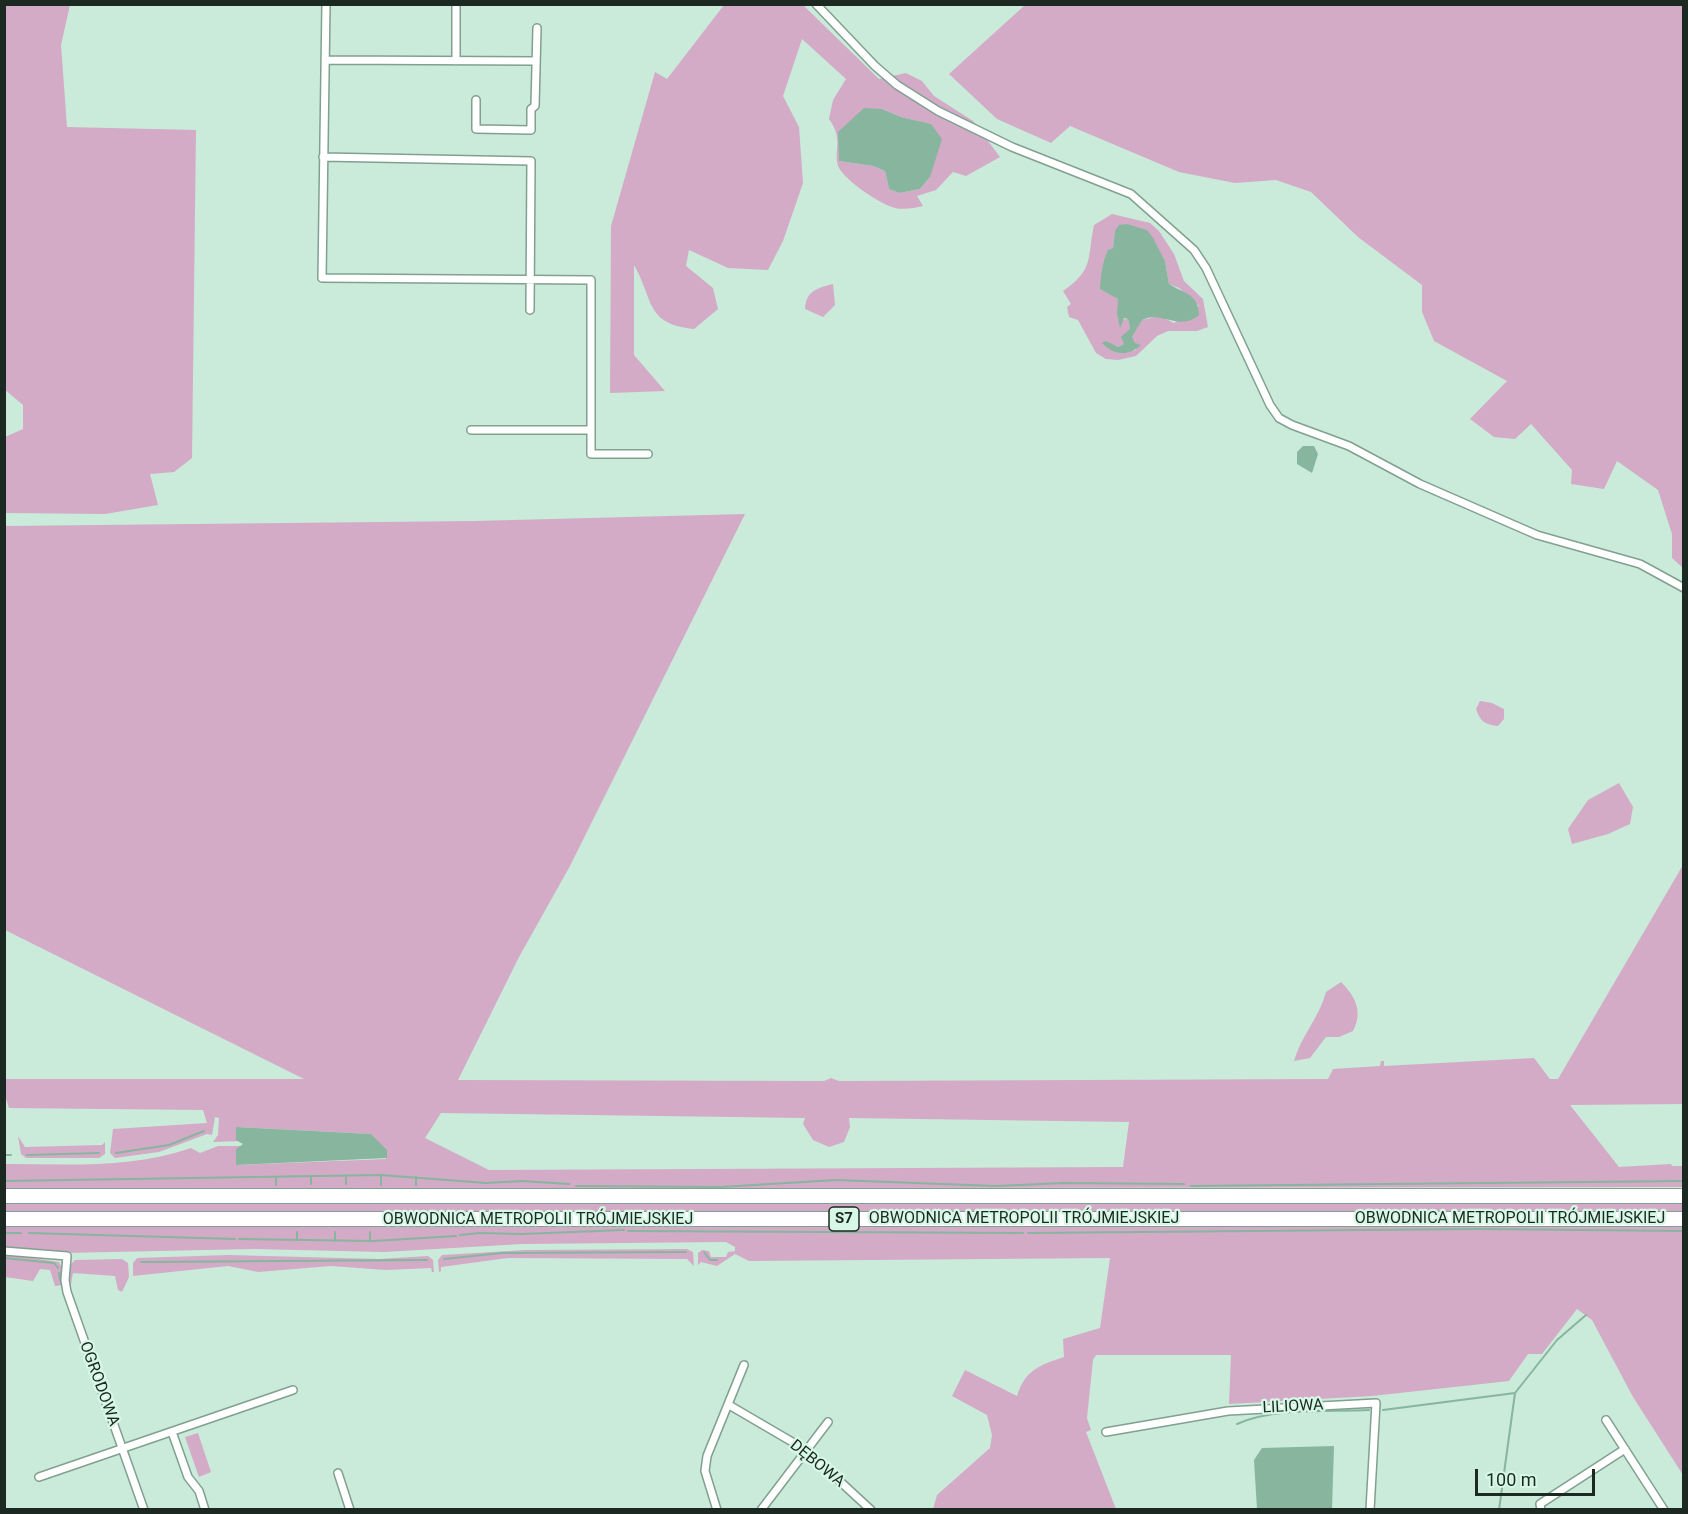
<!DOCTYPE html>
<meta charset="utf-8">
<style>
body{margin:0}
#map{position:relative;width:1688px;height:1514px;overflow:hidden;background:#caeada;font-family:Roboto,sans-serif}
canvas{display:block}
.frame{position:absolute;inset:0;border:6px solid #1c2822;pointer-events:none}
.scale{position:absolute;left:1475px;top:1469px;width:120px;height:27px;box-sizing:border-box;border:3px solid #1c2822;border-top:0;padding-left:8px;font-size:18px;line-height:21px;white-space:nowrap;color:#1c2822;-webkit-text-stroke:4px #d7f8e7;paint-order:stroke}
</style>
<div id="map">
<canvas width="1688" height="1514"></canvas>
<div class="frame"></div>
<div class="scale">100 m</div>
</div>
<script>
const ctx = document.querySelector('canvas').getContext('2d');
ctx.lineJoin = 'round';
function paint(path, color) {
  ctx.fillStyle = color;
  ctx.fill(path, 'evenodd');
}
function strokePath(path, color, width, dash) {
  ctx.strokeStyle = color;
  ctx.lineWidth = width;
  ctx.lineCap = dash ? 'butt' : 'round';
  ctx.setLineDash(dash || []);
  ctx.stroke(path);
}
function label(font, color, halo, rows, align = 'center') {
  ctx.font = font + ' Roboto,sans-serif';
  ctx.lineWidth = 4.5;
  ctx.setLineDash([]);
  ctx.textBaseline = 'middle';
  ctx.strokeStyle = halo;
  ctx.fillStyle = color;
  for (const [text, x, y, turn = 0] of rows) {
    ctx.save();
    ctx.translate(x, y);
    ctx.rotate((+turn || 0) * Math.PI / 180);
    ctx.textAlign = isNaN(turn) ? turn : align;
    if (halo) ctx.strokeText(text, 0, 0);
    ctx.fillText(text, 0, 0);
    ctx.restore();
  }
}
const green = new Path2D(`
 M 5,4 L 70,5 L 61,45 L 67,127 L 196,130 L 192,458 L 174,472 L 150,474 L 158,505 L 105,514 L 5,513 L 5,437 L 23,429 L 23,405 L 4,389 Z
 M 724,5 L 803,5 L 879,79 L 906,73 L 922,81 L 934,96 L 973,121 L 1000,157 L 966,176 L 953,172 L 936,190 L 917,196 L 923,206 C 914,208 905,210 895,208 C 880,204 847,182 839,168 C 832,152 845,141 829,119 L 833,100 L 846,79 L 802,39 L 783,96 L 799,127 L 803,183 L 783,241 L 768,270 L 728,268 L 689,250 L 686,266 L 713,288 L 718,309 L 694,329 C 645,324 654,300 634,265 L 634,355 L 665,391 L 610,393 L 611,226 L 655,72 L 667,79 ZM 882,109 L 901,117 L 930,124 L 930,177 L 920,189 L 899,193 L 889,189 L 885,171 L 873,166 L 839,161 Z
 M 1025,5 L 1683,5 L 1683,568 L 1672,558 L 1672,534 L 1658,490 L 1617,461 L 1604,489 L 1571,484 L 1572,470 L 1531,424 L 1515,439 L 1494,437 L 1470,419 L 1507,381 L 1434,341 L 1422,312 L 1422,285 L 1358,237 L 1311,192 L 1276,180 L 1235,183 L 1179,172 L 1070,126 L 1051,143 L 997,119 L 949,74 Z
 M 1112,214 L 1150,223 L 1159,231 L 1174,254 L 1184,281 L 1203,299 L 1208,327 L 1197,331 L 1168,331 L 1157,336 L 1136,356 L 1118,360 L 1106,359 L 1096,353 L 1078,320 L 1069,317 L 1067,307 L 1071,304 L 1063,291 C 1095,269 1087,257 1094,225 ZM 1115,231 L 1147,231 L 1165,261 L 1169,284 L 1179,288 L 1199,306 L 1174,323 L 1160,316 L 1141,320 L 1132,337 L 1136,350 L 1118,353 L 1113,345 L 1118,347 L 1124,344 L 1130,329 L 1128,319 L 1118,320 L 1118,299 L 1105,290 L 1108,251 L 1113,248 Z
 M 833,284 L 835,305 L 823,317 L 805,309 C 806,291 817,288 833,284 Z
 M 745,514 L 570,866 L 519,957 L 458,1080 L 824,1081 L 831,1078 L 839,1081 L 1328,1079 L 1333,1069 L 1380,1066 L 1381,1061 L 1384,1061 L 1384,1066 L 1534,1058 L 1550,1079 L 1558,1079 L 1683,865 L 1683,1104 L 1570,1105 L 1619,1167 L 1671,1164 L 1672,1166 L 1683,1166 L 1683,1187 L 5,1189 L 5,1164 C 68,1164 131,1169 191,1148 L 200,1153 L 218,1146 L 243,1146 L 236,1149 L 236,1165 L 386,1159 L 387,1152 L 371,1134 L 236,1127 L 243,1141 L 213,1142 L 218,1135 L 219,1118 L 215,1117 L 212,1135 L 207,1134 L 159,1152 L 115,1158 L 110,1153 L 113,1129 L 207,1123 L 203,1110 L 9,1108 L 5,1095 L 5,1079 L 304,1079 L 5,930 L 4,526 L 474,521 ZM 441,1113 L 805,1118 L 803,1124 L 813,1140 L 829,1147 L 844,1142 L 850,1127 L 849,1118 L 1129,1122 L 1123,1167 L 489,1170 L 425,1138 Z
 M 1480,701 L 1492,703 L 1504,709 L 1504,719 L 1498,726 C 1485,725 1480,721 1476,709 Z
 M 1619,783 L 1633,807 L 1630,824 L 1608,834 L 1572,844 L 1568,829 L 1588,800 Z
 M 1341,982 C 1356,997 1363,1012 1353,1031 L 1339,1037 L 1326,1037 L 1310,1058 L 1294,1061 C 1301,1036 1319,1018 1326,992 Z
 M 18,1136 L 25,1147 L 102,1145 L 105,1142 L 105,1154 L 99,1158 L 26,1158 L 21,1154 Z
 M 1684,1199 L 1683,1213 L 5,1214 L 5,1201 Z
 M 1683,1225 L 1683,1475 L 1633,1397 L 1592,1320 L 1577,1309 L 1542,1354 L 1528,1354 L 1509,1381 L 1372,1396 L 1229,1404 L 1231,1355 L 1096,1355 L 1093,1360 L 1087,1418 L 1091,1430 L 1086,1432 L 1116,1509 L 933,1509 L 937,1495 L 990,1448 L 992,1435 L 987,1415 L 952,1396 L 965,1370 L 1017,1396 C 1025,1370 1040,1365 1064,1357 L 1063,1339 L 1100,1328 L 1110,1258 L 749,1261 L 735,1254 L 717,1266 L 701,1262 L 698,1265 L 698,1253 L 702,1250 L 709,1251 L 711,1257 L 726,1257 L 728,1252 L 735,1251 L 735,1247 L 726,1242 L 522,1244 L 384,1252 L 254,1249 L 63,1253 L 5,1247 L 4,1226 Z
 M 687,1249 L 693,1252 L 694,1266 L 687,1259 L 508,1258 L 441,1267 L 441,1271 L 439,1272 L 438,1260 L 442,1255 L 526,1250 Z
 M 5,1254 L 59,1262 L 63,1270 L 63,1285 L 55,1286 L 50,1270 L 40,1269 L 33,1281 L 5,1277 Z
 M 229,1255 L 379,1259 L 428,1256 L 433,1260 L 434,1272 L 432,1272 L 431,1268 L 386,1270 L 331,1266 L 258,1272 L 228,1266 L 133,1276 L 133,1263 L 137,1258 Z
 M 122,1259 L 128,1263 L 129,1277 L 122,1292 L 118,1290 L 115,1276 L 73,1273 L 71,1284 L 67,1284 L 68,1267 L 75,1260 Z
 M 198,1433 L 211,1472 L 199,1477 L 185,1437 Z`);
const water = new Path2D(`
 M 864,108 L 882,109 L 901,117 L 931,124 L 942,139 L 930,177 L 920,189 L 899,193 L 889,189 L 885,171 L 873,166 L 839,161 L 838,132 Z
 M 1127,224 L 1147,230 L 1153,238 L 1165,261 L 1169,284 C 1183,293 1199,294 1199,315 C 1179,332 1162,310 1142,320 L 1132,337 L 1135,343 L 1141,345 C 1128,357 1113,355 1102,343 L 1106,341 L 1118,347 L 1124,344 L 1121,337 L 1130,329 L 1128,319 L 1124,318 L 1120,328 L 1117,314 L 1118,299 L 1100,289 C 1101,275 1102,263 1108,250 L 1113,248 L 1115,231 L 1119,225 Z
 M 1303,446 L 1314,446 L 1318,454 L 1312,473 L 1297,464 L 1297,452 Z
 M 236,1127 L 371,1134 L 387,1150 L 387,1158 L 236,1165 L 236,1149 L 243,1144 L 236,1140 Z
 M 1334,1446 L 1332,1509 L 1257,1509 L 1254,1460 L 1262,1448 Z`);
const stream = new Path2D(`
 M 116,1153 L 169,1145 L 204,1131
 M 4,1155 L 11,1155
 M 27,1155 L 99,1153
 M 381,1175 L 381,1185
 M 311,1176 L 311,1184
 M 4,1181 L 381,1175 L 486,1183 L 522,1181 L 569,1184
 M 346,1184 L 346,1176
 M 276,1185 L 276,1177
 M 416,1185 L 416,1177
 M 576,1186 L 721,1187 L 836,1180 L 996,1186 L 1064,1183 L 1184,1184
 M 1191,1186 L 1684,1181
 M 628,1231 L 1023,1233
 M 335,1232 L 335,1241
 M 4,1233 L 21,1233
 M 29,1233 L 235,1239
 M 1028,1233 L 1478,1229 L 1684,1231
 M 460,1235 L 479,1233 L 522,1234 L 624,1230
 M 239,1239 L 373,1241 L 456,1236
 M 297,1240 L 297,1232
 M 370,1241 L 370,1232
 M 704,1252 L 710,1260 L 717,1260
 M 4,1258 L 54,1263 L 58,1268
 M 444,1259 L 502,1253 L 686,1252
 M 141,1262 L 427,1260
 M 59,1273 L 60,1280
 M 1383,1410 L 1515,1393 L 1557,1340 L 1586,1315
 M 1237,1424 C 1276,1407 1327,1412 1369,1410
 M 1499,1510 L 1515,1393`);
const street = new Path2D(`
 M 326,4 L 322,278 L 591,280 L 591,454 L 648,454
 M 456,4 L 456,61
 M 816,4 L 875,66 L 897,85 L 938,111 L 1012,147 L 1131,194 L 1194,250 L 1206,268 L 1270,405 L 1279,418 L 1292,425 L 1349,446 L 1420,484 L 1537,535 L 1640,564 L 1684,588
 M 325,60 L 536,61
 M 476,100 L 476,129 L 531,130 L 531,109 L 535,106 L 537,28
 M 323,157 L 531,161 L 530,310
 M 471,430 L 591,430
 M 4,1251 L 67,1256 L 65,1280 L 67,1292 L 144,1510
 M 729,1405 L 806,1450 L 871,1510
 M 1606,1420 L 1664,1510
 M 172,1432 L 188,1477 L 199,1491 L 205,1510
 M 1106,1432 L 1228,1411 L 1376,1403 L 1370,1510
 M 338,1473 L 350,1510
 M 39,1477 L 293,1390
 M 717,1510 L 705,1471 L 707,1456 L 744,1365
 M 761,1510 L 828,1422
 M 1541,1510 L 1540,1504 L 1625,1449`);
const highway = new Path2D(`
 M 4,1196 L 1684,1196
 M 4,1219 L 1684,1219`);
const shields = [
 [844,1219,30]
];
const shieldNames = [
 ["S7",844,1219]
];
const streetNames = [
 ["OBWODNICA METROPOLII TRÓJMIEJSKIEJ",1024,1219],
 ["OBWODNICA METROPOLII TRÓJMIEJSKIEJ",1510,1219],
 ["OBWODNICA METROPOLII TRÓJMIEJSKIEJ",538,1220],
 ["OGRODOWA",99,1384,70],
 ["LILIOWA",1293,1407,-3],
 ["DĘBOWA",817,1464,39]
];
paint(green, '#d3abc7');
paint(water, '#87b59e');
strokePath(stream, '#87b59e', 2);
strokePath(street, '#81a090', 10);
strokePath(highway, '#81a090', 16);
strokePath(street, '#fff', 7);
strokePath(highway, '#fff', 14);
for (const [x, y, w] of shields) {
  const box = new Path2D();
  box.roundRect(x - w / 2, y - 12, w, 24, 4.5);
  ctx.fillStyle = '#d7f8e7';
  ctx.fill(box);
  strokePath(box, '#1c2822', 1.5);
}
label('bold 15px', '#1c2822', null, shieldNames);
label('16px', '#1c2822', '#d7f8e7', streetNames);
</script>
